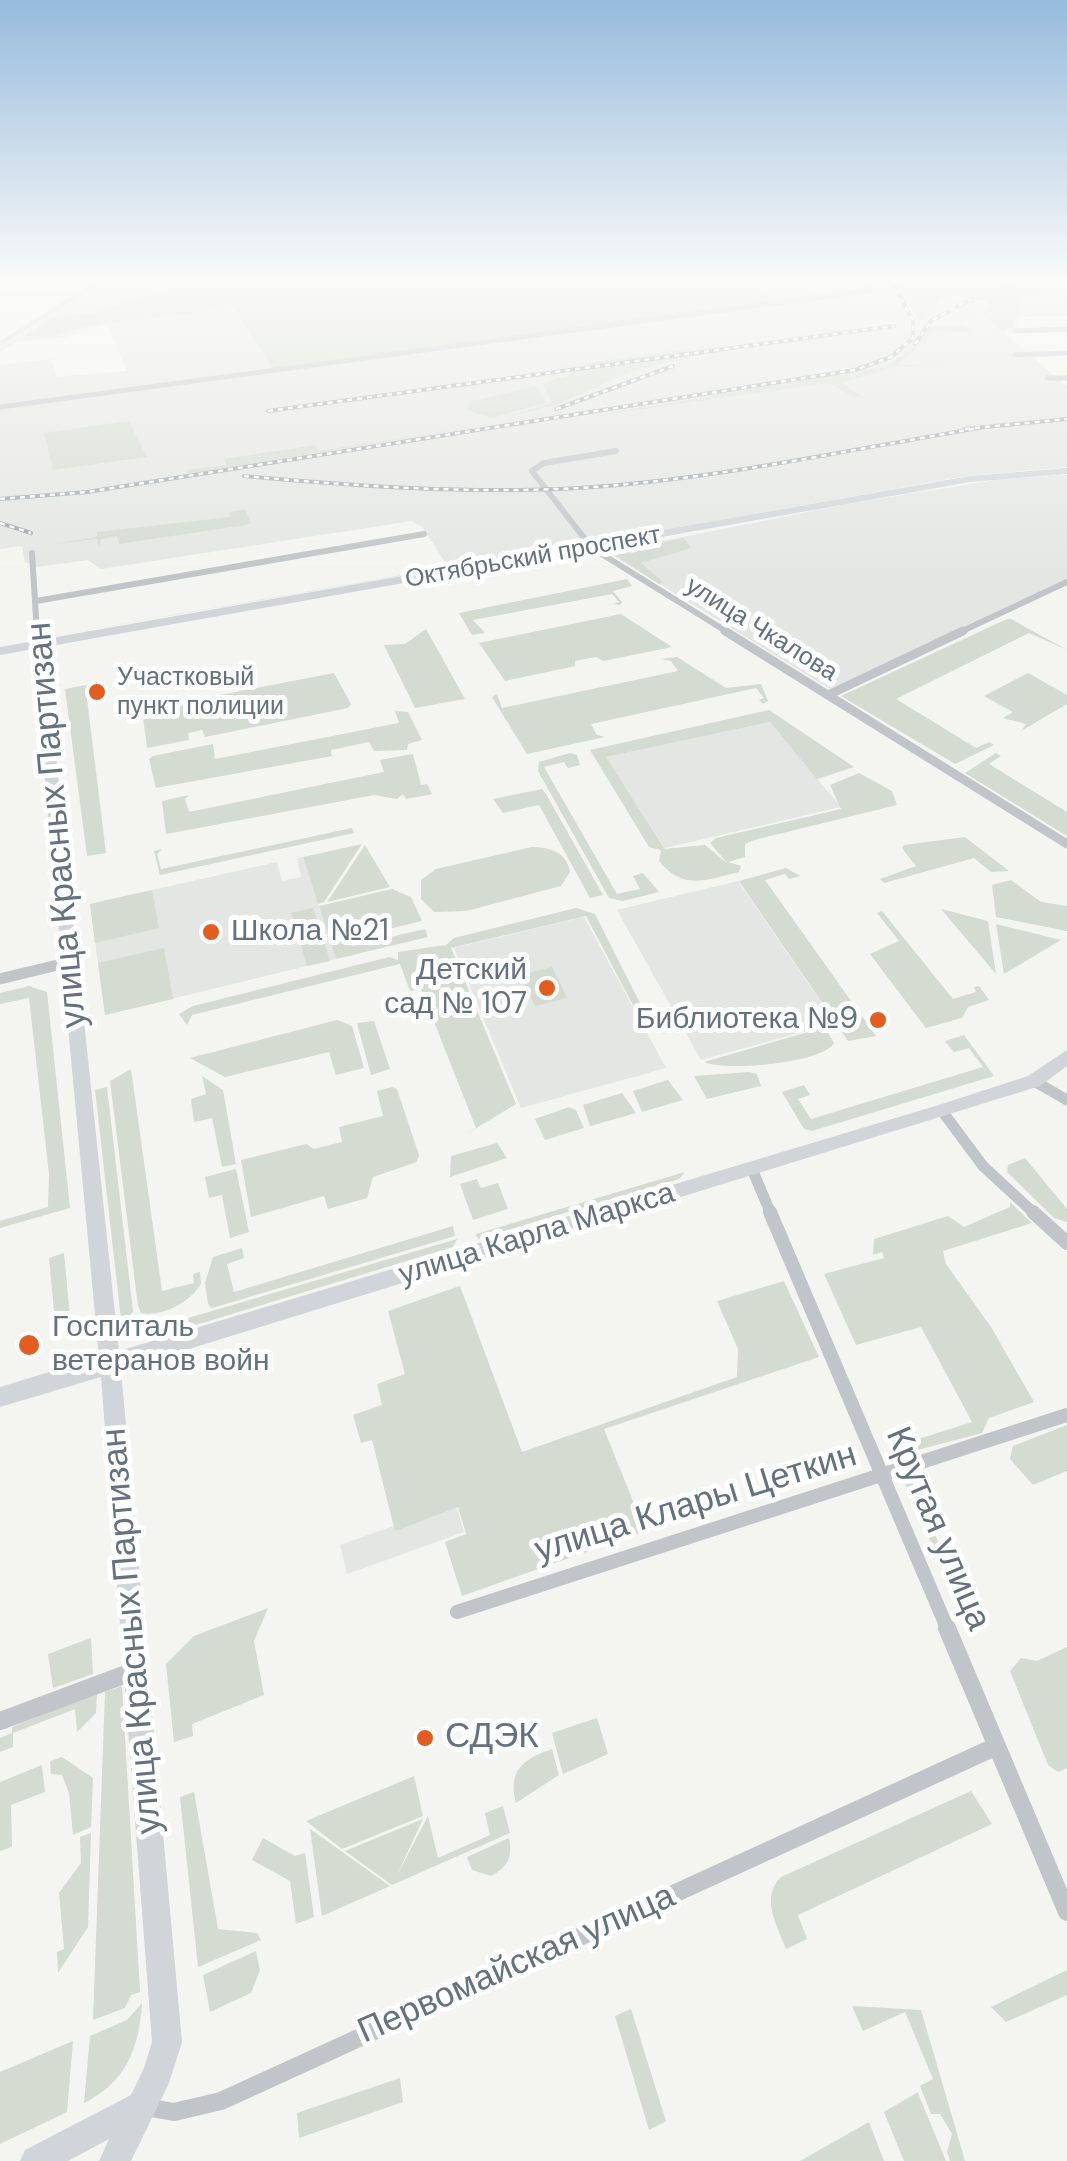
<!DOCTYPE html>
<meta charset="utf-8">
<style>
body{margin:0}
canvas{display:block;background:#f4f4f0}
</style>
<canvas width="1067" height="2161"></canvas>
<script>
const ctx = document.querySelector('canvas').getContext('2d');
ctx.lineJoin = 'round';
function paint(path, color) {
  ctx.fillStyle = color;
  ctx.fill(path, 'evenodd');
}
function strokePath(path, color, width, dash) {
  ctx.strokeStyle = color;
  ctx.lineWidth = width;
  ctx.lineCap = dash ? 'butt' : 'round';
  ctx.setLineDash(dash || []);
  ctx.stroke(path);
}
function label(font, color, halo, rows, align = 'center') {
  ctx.font = font + ' "DM Sans",sans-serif';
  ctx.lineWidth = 10;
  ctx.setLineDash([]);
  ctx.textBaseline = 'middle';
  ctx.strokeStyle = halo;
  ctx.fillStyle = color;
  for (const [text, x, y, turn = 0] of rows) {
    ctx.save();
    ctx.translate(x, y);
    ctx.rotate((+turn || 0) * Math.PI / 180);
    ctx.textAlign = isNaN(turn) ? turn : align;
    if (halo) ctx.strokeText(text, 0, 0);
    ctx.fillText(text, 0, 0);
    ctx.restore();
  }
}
const built = new Path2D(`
 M 111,277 L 895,277 L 899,293 L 920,321 L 948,297 L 973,297 L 988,306 L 1067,291 L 1067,316 L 1020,317 L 1015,329 L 1004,333 L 1067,386 L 1067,467 L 966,476 L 570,547 L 555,545 L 529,554 L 0,645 L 448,567 L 423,528 L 412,521 L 101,569 L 88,560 L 37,567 L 25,562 L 22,546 L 0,549 L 0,365 L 51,359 L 56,377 L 127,371 L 109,327 L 103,325 L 63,338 L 18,341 L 0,352 L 0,347 Z
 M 1067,475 L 1067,579 L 830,689 L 608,552 L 847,504 L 996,480 Z
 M 770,722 L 841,807 L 665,848 L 606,757 Z
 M 303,857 L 336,959 L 105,1015 L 90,904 L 277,862 L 282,881 L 301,877 L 297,858 Z
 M 738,881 L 835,1023 L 701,1060 L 617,910 Z
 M 584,917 L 666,1068 L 521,1108 L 454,948 Z
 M 456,1504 L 464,1532 L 347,1574 L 340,1545 Z`);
const green = new Path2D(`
 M 206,277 L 741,277 L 777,301 L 272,368 L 235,308 L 226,303 L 202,312 L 91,325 L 55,336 L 25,336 L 54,316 L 91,314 Z
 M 895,277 L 1067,277 L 1067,291 L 1021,298 L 1013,328 L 1001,330 L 980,314 L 988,306 L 986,301 L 959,295 L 939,300 L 935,314 L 920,321 L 899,293 Z
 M 930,326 L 964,326 L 972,332 L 936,331 L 896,366 L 989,360 L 895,367 L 843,383 L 864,398 L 853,397 L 829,383 L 593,416 L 882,367 L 909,352 Z
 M 688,349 L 692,351 L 688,354 L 717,351 L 632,371 L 558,404 L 509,416 L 552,403 L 543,383 L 572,374 L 567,370 L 601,364 L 560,367 Z
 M 537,386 L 546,403 L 491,418 L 467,410 L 472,401 Z
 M 129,421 L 147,457 L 53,470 L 44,433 Z
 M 474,427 L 188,474 L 187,470 L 226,465 L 224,459 L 315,445 L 318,451 Z
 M 245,509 L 251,523 L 246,525 L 119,544 L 117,536 L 101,539 L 99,547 L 97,539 L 53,544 L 97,537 L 97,532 L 230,517 L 229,512 Z
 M 684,538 L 691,548 L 641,563 L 663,582 L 659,584 L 611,553 Z
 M 627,579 L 632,586 L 613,591 L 622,602 L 620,605 L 613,604 L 619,602 L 612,594 L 473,620 L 485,633 L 472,635 L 459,613 Z
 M 621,614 L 672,647 L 603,661 L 596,657 L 575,661 L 575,666 L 505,681 L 479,643 Z
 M 1007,619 L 1011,619 L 1067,650 L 1029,633 L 896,699 L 976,748 L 989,742 L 994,745 L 955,764 L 841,696 Z
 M 426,629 L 465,699 L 415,708 L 384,645 L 405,644 Z
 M 677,657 L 726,688 L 761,684 L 768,701 L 763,704 L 759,700 L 764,698 L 756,688 L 591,724 L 597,735 L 605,737 L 527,754 L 492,697 L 497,694 L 502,708 L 678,671 L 671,661 L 662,659 Z
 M 334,673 L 351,704 L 348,708 L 205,737 L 202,730 L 188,733 L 189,740 L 147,748 L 142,710 Z
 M 1028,673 L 1067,695 L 1067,704 L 1021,731 L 1026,724 L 1003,718 L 1013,712 L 984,696 Z
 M 91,684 L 92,689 L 86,691 L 106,853 L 87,856 L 65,689 Z
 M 769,710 L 854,767 L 817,779 L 770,722 L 606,757 L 665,849 L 705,845 L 727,863 L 710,843 L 716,838 L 841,809 L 830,785 L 859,773 L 892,791 L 897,805 L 754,840 L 745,844 L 745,857 L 728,862 L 741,866 L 739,872 C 706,880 683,891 659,861 L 661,850 L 649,847 L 590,750 Z
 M 395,711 L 408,712 L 422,740 L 408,744 L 407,750 L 374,751 L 369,742 L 331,750 L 332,756 L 156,788 L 149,759 L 153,756 L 213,744 L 215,759 L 399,723 Z
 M 570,753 L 577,755 L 580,765 L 568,768 L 564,762 L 544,767 L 617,894 L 640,889 L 633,876 L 643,873 L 659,892 L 623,901 L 609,898 L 538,771 L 539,762 Z
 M 996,753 L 1001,756 L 989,764 L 1067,812 L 1067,836 L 965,773 Z
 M 413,754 L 421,785 L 427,784 L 432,794 L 406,799 L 403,794 L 397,799 L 374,795 L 166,834 L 162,801 L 189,795 L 185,799 L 189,812 L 384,772 L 380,760 Z
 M 542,789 L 546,794 L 603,895 L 590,898 L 539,805 L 503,813 L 493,799 Z
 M 352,828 L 354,833 L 160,875 L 154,851 L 162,849 L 157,854 L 161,869 Z
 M 965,837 L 1009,871 L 991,872 L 974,858 L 884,883 L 880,879 L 916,866 L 902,848 L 904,845 Z
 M 362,844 L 324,902 L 318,904 L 303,857 Z
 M 365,845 L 390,887 L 327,902 Z
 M 532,847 C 551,847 567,853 570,872 L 561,886 L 466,911 L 434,912 L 421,899 L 421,880 L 436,869 Z
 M 786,868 L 800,876 L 789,879 L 785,874 L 765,880 L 876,1036 L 848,1041 L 739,881 Z
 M 1011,880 L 1041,902 L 1067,906 L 1067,931 L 996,917 L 992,885 Z
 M 392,889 L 411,897 L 422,921 L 350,938 L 352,946 L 425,929 L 428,937 L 336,959 L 319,906 Z
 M 152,890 L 159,928 L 95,943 L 90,904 Z
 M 313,908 L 330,961 L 307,966 L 291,913 Z
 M 576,908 L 595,914 L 650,1023 L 644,1026 L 586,916 L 451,948 L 516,1104 L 465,1135 L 476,1128 L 421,989 L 410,991 L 400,964 L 192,1015 L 187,1025 L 179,1014 L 193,1006 L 389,957 L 398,960 L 398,952 L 446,945 L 454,938 Z
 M 941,909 L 988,921 L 996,974 Z
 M 882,911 L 953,999 L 976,992 L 974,987 L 979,986 L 989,1000 L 968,1007 L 962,1018 L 926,1028 L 870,954 L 899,941 L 877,913 Z
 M 996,924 L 1061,940 L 1004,974 Z
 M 164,948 L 173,999 L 105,1015 L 98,963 Z
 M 552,967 L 567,998 L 535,1006 L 520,975 Z
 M 29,986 L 47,992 L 70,1208 L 0,1228 L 0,1221 L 48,1207 L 49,1174 L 29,998 L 0,1004 L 0,993 Z
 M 337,1020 L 352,1026 L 364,1068 L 336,1075 L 329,1052 L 225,1077 L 190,1058 Z
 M 374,1021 L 390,1069 L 371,1075 L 357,1023 Z
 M 825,1027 L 834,1043 C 823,1063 725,1072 704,1062 Z
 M 964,1035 L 994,1076 L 812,1131 L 804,1129 L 782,1092 L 804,1085 L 810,1095 L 798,1099 L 811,1119 L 983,1067 L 969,1048 L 954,1052 L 945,1041 Z
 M 131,1069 L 162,1291 L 194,1283 L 193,1274 L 200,1272 L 201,1284 C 190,1302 163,1317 141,1313 L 138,1306 L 110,1081 Z
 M 749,1072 L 757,1074 L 761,1086 L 707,1099 L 694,1076 Z
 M 202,1076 L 223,1090 L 236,1164 L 222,1167 L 212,1118 L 194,1122 L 191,1099 L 206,1094 Z
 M 668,1080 L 683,1100 L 642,1112 L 633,1091 Z
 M 107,1087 L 133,1311 L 122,1328 L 95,1090 Z
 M 392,1087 L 397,1089 L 419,1155 L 417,1162 L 373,1177 L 367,1198 L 328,1209 L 324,1196 L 251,1217 L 241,1160 L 306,1144 L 314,1149 L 342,1142 L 339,1127 L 383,1116 L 377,1091 Z
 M 622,1093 L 636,1113 L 590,1126 L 583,1105 Z
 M 569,1107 L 576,1110 L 584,1128 L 545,1140 L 535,1119 Z
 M 497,1143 L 507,1158 L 450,1177 L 451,1156 Z
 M 1025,1158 L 1067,1209 L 1067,1222 L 1054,1218 L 1007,1172 L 1008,1165 Z
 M 236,1169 L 249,1232 L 230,1238 L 222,1195 L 209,1198 L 205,1177 Z
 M 685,1172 L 679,1179 L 478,1239 L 476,1234 Z
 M 477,1179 L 481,1188 L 498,1183 L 508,1209 L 473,1220 L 460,1184 Z
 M 1010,1202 L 1032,1223 L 943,1251 L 946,1264 L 991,1327 L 1034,1402 L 989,1418 L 982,1433 L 910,1452 L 903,1444 L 972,1422 L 921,1327 L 856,1345 L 824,1274 L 884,1258 L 882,1252 L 873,1255 L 874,1239 L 948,1216 L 964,1227 L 1010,1207 Z
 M 453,1226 L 455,1236 L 212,1308 L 208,1304 L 205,1283 L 213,1257 L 242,1248 L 244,1258 L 227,1264 L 234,1292 Z
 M 457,1239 L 453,1247 L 156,1337 L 144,1335 L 144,1331 Z
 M 64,1253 L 70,1317 L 55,1321 L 49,1258 Z
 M 784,1281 L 819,1357 L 604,1429 L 645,1531 L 462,1596 L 445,1542 L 466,1534 L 458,1507 L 395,1531 L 372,1440 L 361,1443 L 353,1415 L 382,1405 L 377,1384 L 405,1374 L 388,1311 L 460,1286 L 522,1452 L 737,1377 L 738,1349 L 717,1301 Z
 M 1067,1425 L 1067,1471 L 1033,1485 L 1010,1459 L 1013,1446 Z
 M 911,1479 L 974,1626 L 966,1623 L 904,1481 Z
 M 268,1608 L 254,1641 L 264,1695 L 192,1724 L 193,1736 L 174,1742 L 166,1664 L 194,1636 Z
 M 91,1638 L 93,1674 L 53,1688 L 48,1654 Z
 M 1067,1647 L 1067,1768 L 1058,1772 L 1048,1765 L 1010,1671 L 1021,1658 L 1037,1661 Z
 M 122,1686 L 140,1992 L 131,1995 L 125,2008 L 93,2020 L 105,1692 Z
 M 97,1692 L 96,1713 L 77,1732 L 75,1709 L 13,1733 L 13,1747 L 0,1752 L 0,1738 L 12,1733 L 12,1727 Z
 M 597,1718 L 608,1754 L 563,1774 L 552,1733 Z
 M 552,1749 L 559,1775 L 516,1803 C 507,1770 524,1759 552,1749 Z
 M 62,1757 L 93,1778 L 91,1827 L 73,1835 L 69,1793 L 62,1775 L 51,1774 L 50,1761 Z
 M 42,1765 L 45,1792 L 11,1805 L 12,1847 L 0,1851 L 0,1782 Z
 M 414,1776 L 423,1816 L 342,1849 L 306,1821 Z
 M 971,1791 L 992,1824 L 798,1915 L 807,1939 L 786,1949 C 777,1925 760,1898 781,1877 Z
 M 194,1792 L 218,1929 L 257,1933 L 261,1940 L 198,1967 L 180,1797 Z
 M 503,1806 L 510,1833 L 392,1885 L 345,1851 L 423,1819 L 397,1875 L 428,1816 L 438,1858 L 490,1835 L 485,1813 Z
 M 310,1829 L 390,1886 L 322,1916 Z
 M 91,1833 L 88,1927 L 58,1973 L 57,1952 L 64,1949 L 59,1893 L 81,1863 L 80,1837 Z
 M 263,1838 L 295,1856 L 305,1853 L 314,1917 L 296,1924 L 290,1881 L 252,1860 Z
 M 509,1838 C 513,1857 508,1867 491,1876 L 472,1870 L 467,1857 Z
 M 256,1951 L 260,1970 L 251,1993 L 210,2012 L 203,1975 Z
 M 1067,1970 L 1067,1995 L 1006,2022 L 991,2007 Z
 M 142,2003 C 139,2049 126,2082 84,2103 L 90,2036 L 127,2020 Z
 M 852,2006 L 921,2010 L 965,2161 L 950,2161 L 947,2152 L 952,2134 L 940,2114 L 931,2114 L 920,2086 L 933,2079 L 905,2012 L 863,2031 Z
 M 631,2009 L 666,2121 L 649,2130 L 615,2016 Z
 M 73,2041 L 67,2112 L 0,2144 L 0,2072 Z
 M 400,2078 L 403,2102 L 299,2138 L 297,2113 Z
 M 918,2092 L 918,2093 L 946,2161 L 904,2161 L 884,2112 Z
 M 869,2122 L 884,2161 L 800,2161 Z`);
const stream = new Path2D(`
 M 1005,286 L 1058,277`);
const streetFar5 = new Path2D(`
 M 1015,331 L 1067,329
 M 1015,355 L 1067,353
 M 1047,378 L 1067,378
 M 0,407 L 873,290 L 862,277`);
const streetFar4 = new Path2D(`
 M 616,451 L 544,463 L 532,471 L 592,548 L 729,633
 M 32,553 L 37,633
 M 36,601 L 424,534
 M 958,633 L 1067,582`);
const streetFar3 = new Path2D(`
 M 37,631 L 38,644
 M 725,631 L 1067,844
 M 828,695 L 963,631`);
const streetFar2 = new Path2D(`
 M 0,979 L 70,962
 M 1034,1081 L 1067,1100
 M 942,1111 L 983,1166 L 1035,1214
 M 752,1169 L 771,1214`);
const streetFar1 = new Path2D(`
 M 770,1212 L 948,1630
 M 1033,1212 L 1067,1243
 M 457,1612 L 1067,1415`);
const street = new Path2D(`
 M 947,1628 L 1067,1912
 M 0,1721 L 137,1670
 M 145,2107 L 174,2112 L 221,2101 L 997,1746`);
const secondary = new Path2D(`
 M 103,277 L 111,277 L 0,346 L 0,341 Z
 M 38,640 L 44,644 L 119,1351 L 942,1104 L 1028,1076 L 1067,1050 L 1067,1066 L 1040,1086 L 121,1370 L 182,2042 L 169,2083 L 131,2161 L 99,2161 L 109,2139 L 68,2161 L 20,2161 L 25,2150 L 131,2095 L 144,2068 L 152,2042 L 101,1377 L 0,1407 L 0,1387 L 99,1357 L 32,644 Z`);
const primary = new Path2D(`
 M 1067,468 L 1067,474 L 970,482 L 0,655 L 0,647 L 970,476 Z`);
const rail = new Path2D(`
 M 915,344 L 932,320 L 972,299
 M 556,409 L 673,366
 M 268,411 L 894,326
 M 965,429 L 1067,419
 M 244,476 C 356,486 466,494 579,488 C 713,480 847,450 979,428
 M 0,499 L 87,492 L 855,370 L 891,357 L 913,338 L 913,321 L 890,277
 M 0,523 L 31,533`);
const markers = [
 [97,692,10,"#e45d20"],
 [211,932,10,"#e45d20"],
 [547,988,10,"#e45d20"],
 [878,1020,10,"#e45d20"],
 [29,1345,12,"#e45d20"],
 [425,1738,10,"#e45d20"]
];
const farStreetnames = [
 ["Октябрьский проспект",533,558,-10],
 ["улица Чкалова",761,630,32]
];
const farPoinames = [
 ["Участковый",117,678],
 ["пункт полиции",117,707]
];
const poiNames = [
 ["Школа №21",231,932],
 ["Детский",527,971,"right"],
 ["сад № 107",527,1005,"right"],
 ["Библиотека №9",858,1020,"right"],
 ["Госпиталь",52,1328],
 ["ветеранов войн",52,1362]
];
const streetNames = [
 ["улица Карла Маркса",537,1235,-17]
];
const nearStreetnames = [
 ["улица Красных Партизан",58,825,-95],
 ["улица Клары Цеткин",696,1504,-17],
 ["Крутая улица",937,1529,67],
 ["улица Красных Партизан",133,1631,-95],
 ["Первомайская улица",517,1965,-24]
];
const nearPoinames = [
 ["СДЭК",445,1738]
];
paint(built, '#e4e6e4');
paint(green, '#d4dbd1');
strokePath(stream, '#bcc6cc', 2.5);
strokePath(streetFar5, '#c1c4c8', 5);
strokePath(streetFar4, '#c1c4c8', 6);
strokePath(streetFar3, '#c1c4c8', 9);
strokePath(streetFar2, '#c1c4c8', 11);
strokePath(streetFar1, '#c1c4c8', 14);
strokePath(street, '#c1c4c8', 18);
paint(secondary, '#d1d5da');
paint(primary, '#d1d5da');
strokePath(rail, '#a2a7ad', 4);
strokePath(rail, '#fff', 2.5, [5]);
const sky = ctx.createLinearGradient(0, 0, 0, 579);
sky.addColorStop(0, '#96bbdd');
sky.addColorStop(0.48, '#fafaf8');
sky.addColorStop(1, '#fafaf800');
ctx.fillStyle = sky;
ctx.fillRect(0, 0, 1067, 579);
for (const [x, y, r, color] of markers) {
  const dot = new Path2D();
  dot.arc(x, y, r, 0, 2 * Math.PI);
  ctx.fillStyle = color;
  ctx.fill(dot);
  strokePath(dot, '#fff', 4);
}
label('25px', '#637181', '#fff', farStreetnames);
label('25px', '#637181', '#fff', farPoinames, 'left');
label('30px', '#637181', '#fff', poiNames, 'left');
label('30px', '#637181', '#fff', streetNames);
label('35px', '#637181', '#fff', nearStreetnames);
label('35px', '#637181', '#fff', nearPoinames, 'left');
</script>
